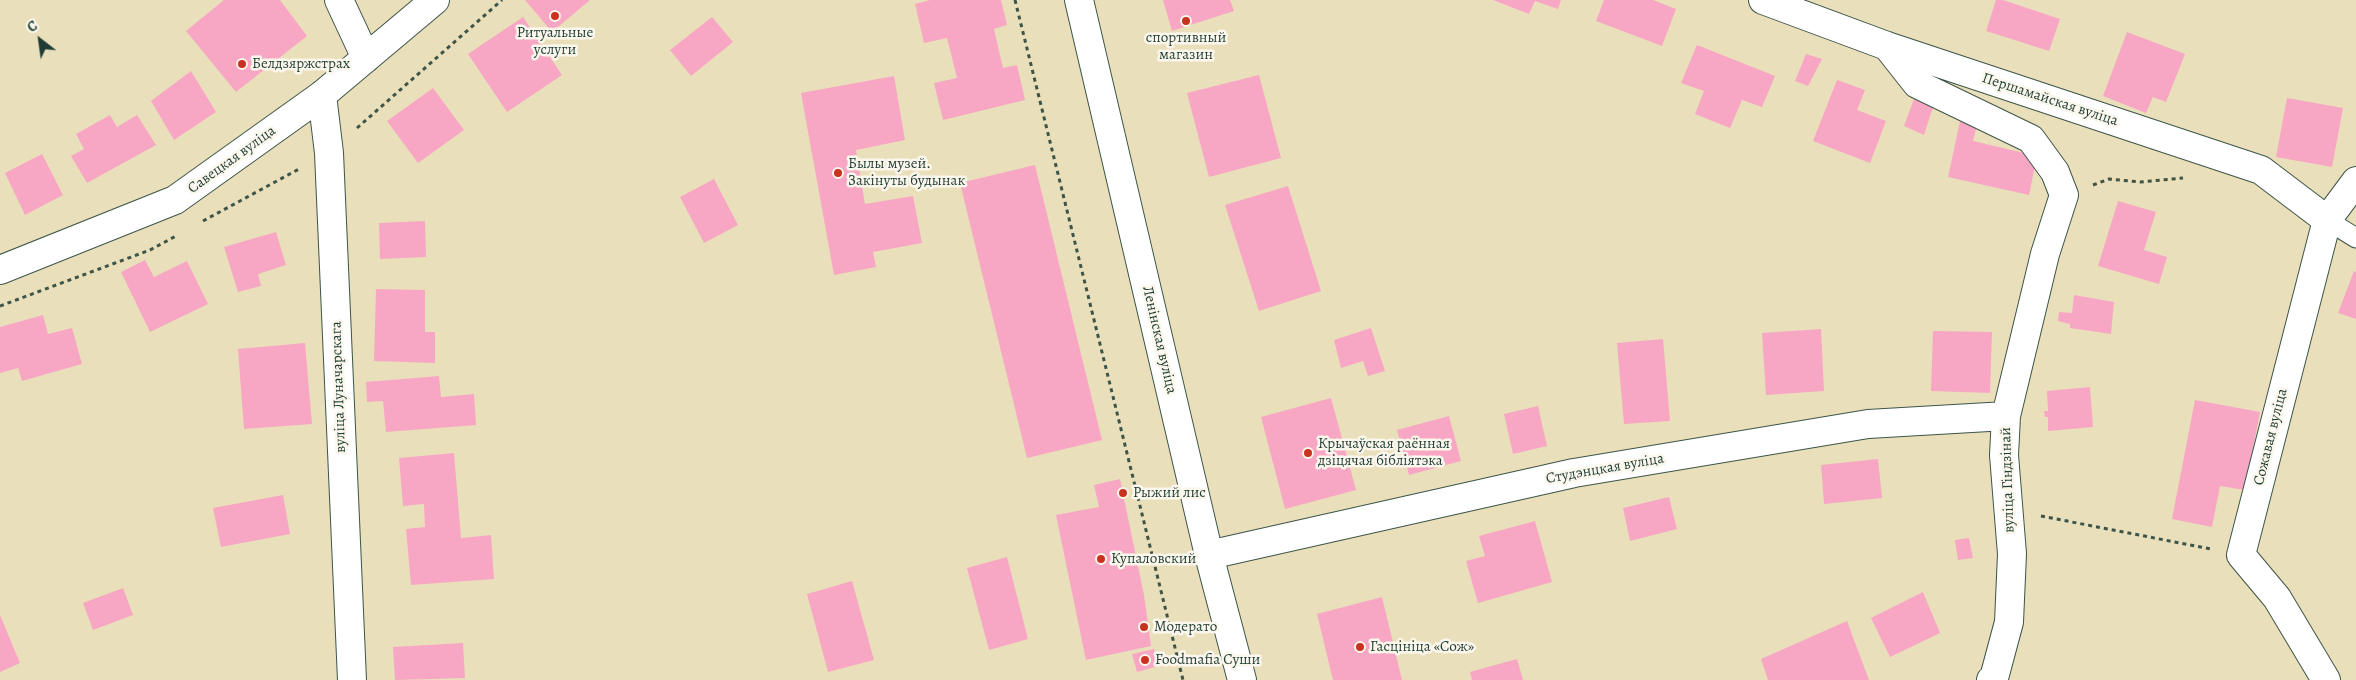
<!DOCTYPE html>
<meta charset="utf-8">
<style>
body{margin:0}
#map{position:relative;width:2356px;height:680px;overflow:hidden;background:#eadfbb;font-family:Alegreya,serif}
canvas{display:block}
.north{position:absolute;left:15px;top:15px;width:50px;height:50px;-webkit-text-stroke:4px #fbf7ec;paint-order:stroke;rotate:330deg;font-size:14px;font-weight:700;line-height:20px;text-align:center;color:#1f3d34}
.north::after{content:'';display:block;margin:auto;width:18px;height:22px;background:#1f3d34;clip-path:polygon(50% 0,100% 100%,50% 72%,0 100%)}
</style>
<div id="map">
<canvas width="2356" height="680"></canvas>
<div class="north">С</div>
</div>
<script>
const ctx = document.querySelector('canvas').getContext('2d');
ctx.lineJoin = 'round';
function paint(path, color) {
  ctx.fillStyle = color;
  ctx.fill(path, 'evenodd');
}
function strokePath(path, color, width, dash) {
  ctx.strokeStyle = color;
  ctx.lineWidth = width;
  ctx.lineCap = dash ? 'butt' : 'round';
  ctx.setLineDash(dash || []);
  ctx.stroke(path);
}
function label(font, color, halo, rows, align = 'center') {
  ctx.font = font + ' Alegreya,serif';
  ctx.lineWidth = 5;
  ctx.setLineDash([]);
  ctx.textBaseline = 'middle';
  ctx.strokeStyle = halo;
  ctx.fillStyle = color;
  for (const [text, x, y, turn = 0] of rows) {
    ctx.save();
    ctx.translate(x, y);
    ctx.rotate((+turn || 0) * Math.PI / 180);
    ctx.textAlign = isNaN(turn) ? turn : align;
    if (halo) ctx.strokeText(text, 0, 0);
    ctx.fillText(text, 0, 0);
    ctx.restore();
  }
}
const building = new Path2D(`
 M 224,0 L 280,0 L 307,36 L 236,92 L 186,31 Z
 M 525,0 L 590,0 L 552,32 Z
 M 930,0 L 1001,0 L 1007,25 L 994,29 L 1003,68 L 1017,65 L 1025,100 L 943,120 L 934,83 L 957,78 L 947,38 L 924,43 L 915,4 Z
 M 1163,0 L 1230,0 L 1234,11 L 1172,31 Z
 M 1493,0 L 1561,0 L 1558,9 L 1535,1 L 1529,14 Z
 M 1604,0 L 1653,0 L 1676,9 L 1662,46 L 1596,21 Z
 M 1996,0 L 2003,0 L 2060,19 L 2049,51 L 1986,31 Z
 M 523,17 L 562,75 L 507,112 L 468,54 Z
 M 712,17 L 733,42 L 691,76 L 670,50 Z
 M 2127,32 L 2185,54 L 2166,102 L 2153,97 L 2146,113 L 2103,96 Z
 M 1697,45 L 1775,76 L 1762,107 L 1742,100 L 1730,128 L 1695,114 L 1704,91 L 1681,83 Z
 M 1806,54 L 1822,59 L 1808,86 L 1795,81 Z
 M 191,71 L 216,112 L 174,140 L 151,101 Z
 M 1259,75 L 1281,158 L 1209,177 L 1187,93 Z
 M 894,76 L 905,140 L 856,150 L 865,204 L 913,196 L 922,243 L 873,252 L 876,267 L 834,275 L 801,93 Z
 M 1837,80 L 1865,90 L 1857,110 L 1886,121 L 1870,163 L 1813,141 Z
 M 433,88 L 464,130 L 418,163 L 387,121 Z
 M 1915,96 L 1935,101 L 1924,135 L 1904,126 Z
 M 2287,98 L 2343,108 L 2332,167 L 2276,157 Z
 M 1962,112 L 1979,116 L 1973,141 L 2037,156 L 2029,195 L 1948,177 Z
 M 110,115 L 117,127 L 137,115 L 156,145 L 87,183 L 71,156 L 84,149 L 76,134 Z
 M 42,154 L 63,195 L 25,215 L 5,173 Z
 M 1035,165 L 1102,440 L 1027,458 L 960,183 Z
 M 714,179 L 738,225 L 704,243 L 680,197 Z
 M 1288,186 L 1321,291 L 1259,311 L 1225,205 Z
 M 2118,201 L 2156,212 L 2144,250 L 2167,257 L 2159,284 L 2098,266 Z
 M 425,221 L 426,257 L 380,259 L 379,223 Z
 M 276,232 L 286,265 L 258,274 L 261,286 L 238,292 L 224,247 Z
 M 145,260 L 154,277 L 187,261 L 208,304 L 150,332 L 121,272 Z
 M 2354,271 L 2356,272 L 2356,319 L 2338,313 Z
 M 376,289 L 425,290 L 425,332 L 435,332 L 435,363 L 374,361 Z
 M 2074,295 L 2114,302 L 2111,334 L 2070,328 L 2070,324 L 2058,321 L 2059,312 L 2072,313 Z
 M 43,315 L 48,334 L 72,328 L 82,364 L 22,381 L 18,368 L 0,373 L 0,327 Z
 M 1371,328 L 1385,371 L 1368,376 L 1363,361 L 1341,368 L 1334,340 Z
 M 1821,329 L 1824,391 L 1766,395 L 1762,333 Z
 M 1933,331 L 1992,332 L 1990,393 L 1931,391 Z
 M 1663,339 L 1670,421 L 1624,424 L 1617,343 Z
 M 305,343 L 312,424 L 244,429 L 238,349 Z
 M 439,376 L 441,397 L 474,394 L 476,425 L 386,432 L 383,401 L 367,402 L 366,382 Z
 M 2090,387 L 2093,427 L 2048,431 L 2048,417 L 2045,417 L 2044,411 L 2048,411 L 2047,391 Z
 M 1331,398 L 1356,490 L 1285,509 L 1261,417 Z
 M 2195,400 L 2260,412 L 2245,490 L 2220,486 L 2212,527 L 2172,519 Z
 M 1538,406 L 1547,446 L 1513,454 L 1504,414 Z
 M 1449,416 L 1461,461 L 1409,475 L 1397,430 Z
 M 454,453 L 461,538 L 491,535 L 494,579 L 411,585 L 406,529 L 425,527 L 424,504 L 403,506 L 399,458 Z
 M 1878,459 L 1882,498 L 1824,504 L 1821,465 Z
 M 1120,479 L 1144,595 L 1151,646 L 1086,660 L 1056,515 L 1099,507 L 1094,485 Z
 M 283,495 L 290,534 L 221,547 L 213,508 Z
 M 1669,497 L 1677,529 L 1630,541 L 1623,508 Z
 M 1535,521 L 1552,582 L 1478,603 L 1466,561 L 1485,556 L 1479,536 Z
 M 1969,538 L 1973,558 L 1958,560 L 1955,540 Z
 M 1007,557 L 1028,639 L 989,650 L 967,568 Z
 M 852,581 L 874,660 L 828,672 L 807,594 Z
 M 123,588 L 133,615 L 93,630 L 83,603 Z
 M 1923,592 L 1940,633 L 1890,657 L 1871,618 Z
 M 1382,597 L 1402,680 L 1333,680 L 1317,614 Z
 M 0,615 L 20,663 L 0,672 Z
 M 1847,621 L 1869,680 L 1768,680 L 1761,659 Z
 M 463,643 L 465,678 L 395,680 L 393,647 Z
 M 1154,649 L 1158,666 L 1137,672 L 1132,654 Z
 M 1517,659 L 1523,680 L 1472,680 L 1470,672 Z`);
const path = new Path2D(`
 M 1015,0 L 1183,680
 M 357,128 L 502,0
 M 2093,185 L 2109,179 L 2140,182 L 2183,178
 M 203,221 L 299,169
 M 0,306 L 150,250 L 176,236
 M 2041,516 L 2211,549`);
const service = new Path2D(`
 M 2327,220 L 2356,238`);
const minor = new Path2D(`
 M 339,0 L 366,58
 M 1763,0 L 1887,46 L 2261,170 L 2327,220
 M 1887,46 L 1917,84 L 2031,139 L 2055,172 L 2064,195 L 2045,254 L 2006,416 L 2004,455 L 2012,554 L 2009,622 L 1994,678 L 1991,680
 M 322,95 L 329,153 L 352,680
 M 1209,555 L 1574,473 L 1868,424 L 2006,416
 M 2326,680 L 2277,598 L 2241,555 L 2327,220 L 2356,181`);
const tertiary = new Path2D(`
 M 0,270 L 175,200 L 322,95 L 435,0`);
const secondary = new Path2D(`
 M 1079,0 L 1209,555 L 1242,680`);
const markers = [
 [555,16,5,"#c8321e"],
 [1186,21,5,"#c8321e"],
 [242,64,5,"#c8321e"],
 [838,173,5,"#c8321e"],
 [1308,453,5,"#c8321e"],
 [1123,493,5,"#c8321e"],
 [1101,559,5,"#c8321e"],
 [1144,627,5,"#c8321e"],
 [1360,647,5,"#c8321e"],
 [1145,660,5,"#c8321e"]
];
const poiNames = [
 ["Ритуальные",555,33,"center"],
 ["услуги",555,50,"center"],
 ["спортивный",1186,38,"center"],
 ["магазин",1186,55,"center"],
 ["Белдзяржстрах",252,64],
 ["Былы музей.",848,164],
 ["Закінуты будынак",848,181],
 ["Крычаўская раённая",1318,444],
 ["дзіцячая бібліятэка",1318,461],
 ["Рыжий лис",1133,493],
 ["Купаловский",1111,559],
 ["Модерато",1154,627],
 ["Гасцініца «Сож»",1370,647],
 ["Foodmafia Суши",1155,660]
];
const streetNames = [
 ["Першамайская вуліца",2050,100,18],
 ["Савецкая вуліца",232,160,-36],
 ["Ленінская вуліца",1159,340,77],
 ["вуліца Луначарскага",339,387,-92],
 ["Сожавая вуліца",2271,437,-76],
 ["Студэнцкая вуліца",1605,469,-10],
 ["вуліца Гіндзінай",2008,480,-92]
];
paint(building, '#f7a7c3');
strokePath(service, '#3d5548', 21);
strokePath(minor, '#3d5548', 30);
strokePath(tertiary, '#3d5548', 30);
strokePath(secondary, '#3d5548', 30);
strokePath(path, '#3d5548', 3, [4, 4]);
strokePath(service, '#fff', 19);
strokePath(minor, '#fff', 28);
strokePath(tertiary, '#fff', 28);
strokePath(secondary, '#fff', 28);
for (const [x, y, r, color] of markers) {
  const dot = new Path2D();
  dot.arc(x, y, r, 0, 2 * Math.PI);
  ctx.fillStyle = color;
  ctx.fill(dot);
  strokePath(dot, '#fbf7ec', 2);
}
label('15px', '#1f3d34', '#fbf7ec', poiNames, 'left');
label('15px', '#1f3d34', '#fbf7ec', streetNames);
</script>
